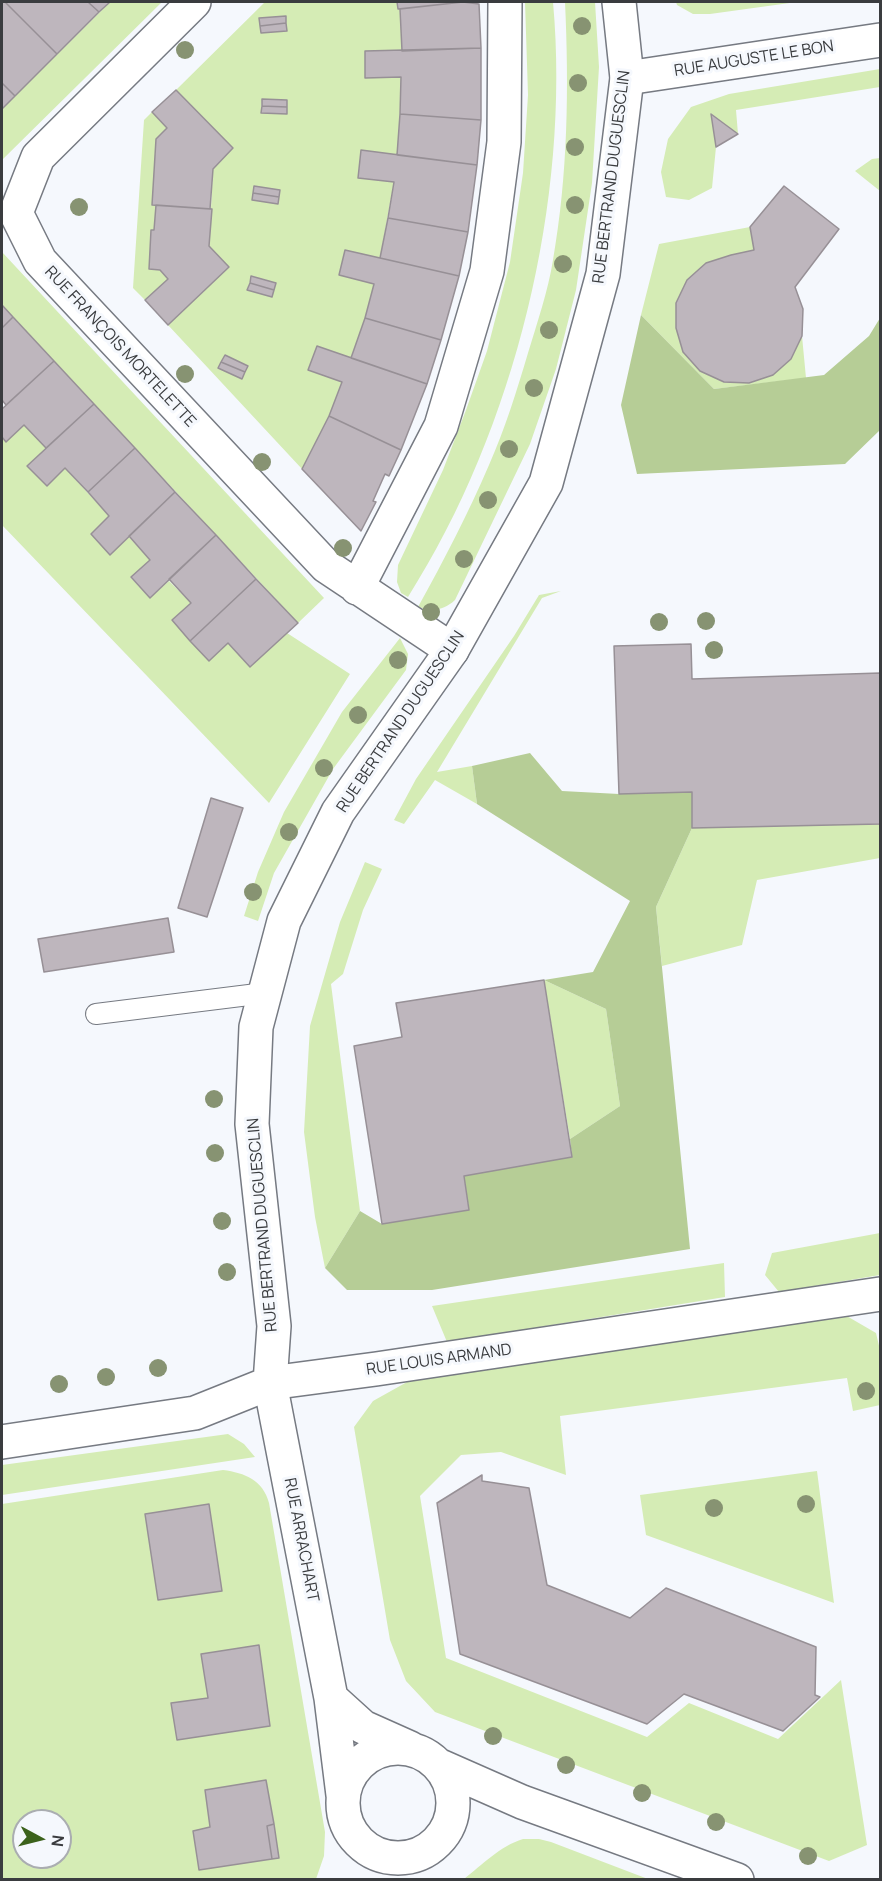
<!DOCTYPE html>
<meta charset="utf-8">
<style>
body{margin:0}
#map{position:relative;width:882px;height:1881px;overflow:hidden;background:#f5f8fd;font-family:Manrope,sans-serif}
canvas{display:block}
.frame{position:absolute;inset:0;border:3px solid #3a3c3f;pointer-events:none}
.north{position:absolute;left:12px;top:1809px;width:60px;height:60px;box-sizing:border-box;background:#f5f8fd;border:2px solid #aaadb1;border-radius:50%;rotate:97deg;font-size:16px;font-weight:700;line-height:24px;text-align:center;color:#3a3c3f}
.north::after{content:'';display:block;margin:auto;width:21px;height:27px;background:#3c621c;clip-path:polygon(50% 0,100% 100%,50% 72%,0 100%)}
</style>
<div id="map">
<canvas width="882" height="1881"></canvas>
<div class="frame"></div>
<div class="north">N</div>
</div>
<script>
const ctx = document.querySelector('canvas').getContext('2d');
ctx.lineJoin = 'round';
function paint(path, color) {
  ctx.fillStyle = color;
  ctx.fill(path, 'evenodd');
}
function strokePath(path, color, width, dash) {
  ctx.strokeStyle = color;
  ctx.lineWidth = width;
  ctx.lineCap = dash ? 'butt' : 'round';
  ctx.setLineDash(dash || []);
  ctx.stroke(path);
}
function label(font, color, halo, rows, align = 'center') {
  ctx.font = font + ' Manrope,sans-serif';
  ctx.lineWidth = 6;
  ctx.setLineDash([]);
  ctx.textBaseline = 'middle';
  ctx.strokeStyle = halo;
  ctx.fillStyle = color;
  for (const [text, x, y, turn = 0] of rows) {
    ctx.save();
    ctx.translate(x, y);
    ctx.rotate((+turn || 0) * Math.PI / 180);
    ctx.textAlign = isNaN(turn) ? turn : align;
    if (halo) ctx.strokeText(text, 0, 0);
    ctx.fillText(text, 0, 0);
    ctx.restore();
  }
}
const green = new Path2D(`
 M 110,2 L 162,2 L 2,160 L 2,109 Z
 M 265,2 L 397,2 L 398,9 L 400,9 L 402,51 L 365,51 L 366,78 L 401,77 L 400,114 L 397,155 L 361,150 L 358,177 L 394,182 L 380,258 L 345,250 L 340,275 L 374,284 L 365,319 L 351,358 L 317,346 L 309,370 L 342,382 L 329,416 L 302,469 L 168,325 L 229,267 L 209,246 L 213,169 L 233,148 L 176,90 ZM 262,99 L 287,100 L 287,113 L 261,113 ZM 254,186 L 280,190 L 278,204 L 252,200 ZM 252,276 L 276,283 L 272,297 L 247,290 ZM 225,355 L 248,366 L 242,378 L 218,368 Z
 M 525,2 L 553,2 C 571,200 515,429 408,597 L 401,593 L 397,582 L 398,565 L 443,470 L 466,410 L 487,351 L 510,262 L 523,173 L 528,95 Z
 M 565,2 L 595,2 L 599,67 L 592,183 L 576,290 L 556,369 L 530,444 L 455,600 C 443,611 433,611 418,607 C 444,560 468,514 489,465 C 505,429 517,390 528,353 C 537,323 548,291 553,260 C 568,175 569,88 565,2 Z
 M 676,2 L 797,2 L 710,14 L 693,14 L 677,5 Z
 M 880,69 L 880,87 L 736,110 L 738,134 L 711,114 L 716,147 L 712,188 L 689,200 L 666,197 L 661,172 L 668,139 L 691,107 L 729,94 Z
 M 152,112 L 167,128 L 153,205 L 156,205 L 154,230 L 151,230 L 149,269 L 160,270 L 168,279 L 145,300 L 133,288 L 144,120 Z
 M 880,158 L 880,191 L 855,171 L 872,159 Z
 M 750,227 L 754,250 L 731,255 L 706,263 L 687,280 L 676,303 L 676,328 L 683,352 L 700,371 L 724,382 L 749,383 L 773,375 L 791,359 L 802,336 L 806,378 L 714,389 L 641,315 L 659,244 Z
 M 2,252 L 324,598 L 298,623 L 2,305 Z
 M 24,425 L 47,448 L 28,465 L 47,485 L 65,468 L 109,516 L 91,534 L 110,554 L 129,537 L 150,560 L 131,578 L 150,598 L 169,581 L 191,603 L 172,620 L 209,661 L 228,643 L 250,667 L 287,633 L 350,674 L 269,803 L 2,525 L 2,437 L 6,442 Z
 M 561,591 L 542,598 L 437,772 L 472,766 L 477,804 L 435,780 L 404,824 L 394,820 L 416,779 L 514,636 L 539,595 Z
 M 400,638 L 408,654 L 406,670 L 333,769 L 274,873 L 258,921 L 244,916 L 258,872 L 284,812 L 342,712 Z
 M 880,824 L 880,858 L 757,880 L 742,945 L 662,966 L 656,907 L 692,828 Z
 M 365,862 L 382,869 L 363,910 L 343,974 L 331,984 L 360,1211 L 325,1268 L 315,1217 L 304,1132 L 310,1026 L 340,922 Z
 M 544,980 L 606,1009 L 620,1106 L 570,1139 Z
 M 880,1233 L 880,1275 L 779,1292 L 765,1275 L 772,1253 Z
 M 724,1263 L 725,1297 L 447,1342 L 432,1306 Z
 M 845,1315 L 876,1333 L 880,1350 L 880,1405 L 853,1411 L 847,1378 L 560,1416 L 566,1475 L 501,1452 L 461,1455 L 420,1496 L 446,1658 L 647,1737 L 689,1703 L 778,1739 L 841,1680 L 867,1845 L 829,1861 L 435,1712 L 406,1681 L 390,1640 L 354,1427 L 373,1401 L 416,1377 Z
 M 228,1434 L 244,1444 L 255,1457 L 2,1495 L 2,1465 Z
 M 223,1470 C 245,1473 263,1480 269,1503 L 325,1832 L 324,1856 L 316,1879 L 2,1880 L 2,1504 ZM 145,1514 L 221,1590 L 158,1600 ZM 258,1646 L 270,1726 L 177,1740 L 171,1703 L 208,1698 L 201,1654 ZM 266,1780 L 200,1869 L 193,1831 L 210,1827 L 205,1790 ZM 24,1821 L 60,1821 L 60,1857 L 24,1857 Z
 M 817,1471 L 834,1603 L 646,1535 L 640,1495 Z
 M 523,1839 L 539,1839 L 551,1842 L 648,1879 L 464,1879 C 482,1865 500,1846 523,1839 Z`);
const forest = new Path2D(`
 M 641,315 L 714,389 L 824,375 L 869,336 L 880,318 L 880,430 L 845,464 L 637,474 L 621,405 Z
 M 530,753 L 562,791 L 619,794 L 692,792 L 692,828 L 656,907 L 690,1249 L 432,1290 L 347,1290 L 325,1268 L 360,1211 L 382,1224 L 469,1209 L 464,1176 L 572,1157 L 570,1139 L 620,1106 L 606,1009 L 544,980 L 593,972 L 630,901 L 477,804 L 472,766 Z`);
const building = new Path2D(`
 M 2,2 L 5,2 L 57,54 L 15,96 L 2,83 Z
 M 5,2 L 88,2 L 99,12 L 57,54 Z
 M 88,2 L 110,2 L 99,12 Z
 M 397,2 L 463,2 L 398,9 Z
 M 463,2 L 479,4 L 481,48 L 402,51 L 400,9 Z
 M 286,16 L 286,23 L 260,26 L 259,18 Z
 M 286,23 L 287,31 L 261,33 L 260,26 Z
 M 481,48 L 481,120 L 400,114 L 401,77 L 365,78 L 365,51 Z
 M 2,83 L 15,96 L 2,109 Z
 M 176,90 L 233,148 L 213,169 L 210,209 L 152,205 L 156,139 L 167,128 L 152,112 Z
 M 262,99 L 287,100 L 287,107 L 262,106 Z
 M 262,106 L 287,107 L 287,114 L 261,113 Z
 M 400,114 L 481,120 L 477,165 L 397,155 Z
 M 711,114 L 738,134 L 716,147 Z
 M 361,150 L 477,165 L 468,232 L 388,218 L 394,182 L 358,178 Z
 M 254,186 L 280,190 L 279,197 L 253,193 Z
 M 784,186 L 839,229 L 795,287 L 803,309 L 802,336 L 791,359 L 773,375 L 749,383 L 724,382 L 700,371 L 683,352 L 676,328 L 676,303 L 687,280 L 706,263 L 731,255 L 754,250 L 750,227 Z
 M 253,193 L 279,197 L 278,204 L 252,200 Z
 M 156,205 L 212,209 L 209,246 L 229,267 L 168,325 L 145,300 L 168,279 L 160,270 L 149,269 L 151,230 L 154,230 Z
 M 388,218 L 468,232 L 459,276 L 380,258 Z
 M 345,250 L 459,276 L 441,340 L 365,318 L 374,284 L 339,275 Z
 M 251,276 L 276,283 L 274,290 L 250,283 Z
 M 250,283 L 274,290 L 272,297 L 247,290 Z
 M 2,305 L 13,317 L 2,328 Z
 M 13,317 L 54,361 L 6,405 L 2,400 L 2,328 Z
 M 365,318 L 441,340 L 427,384 L 351,358 Z
 M 317,346 L 427,384 L 401,450 L 329,416 L 342,382 L 308,370 Z
 M 225,355 L 248,366 L 245,372 L 221,362 Z
 M 54,361 L 94,404 L 46,448 L 24,425 L 6,442 L 2,437 L 2,409 Z
 M 221,362 L 245,372 L 242,379 L 218,368 Z
 M 94,404 L 135,448 L 88,492 L 65,468 L 47,486 L 27,466 Z
 M 329,416 L 401,450 L 389,476 L 385,474 L 373,501 L 376,502 L 361,531 L 302,469 Z
 M 135,448 L 175,492 L 110,555 L 91,534 L 109,516 L 88,492 Z
 M 175,492 L 216,535 L 150,598 L 131,577 L 150,560 L 129,536 Z
 M 216,535 L 256,579 L 190,641 L 172,620 L 191,603 L 169,579 Z
 M 256,579 L 298,623 L 250,667 L 228,643 L 209,661 L 190,641 Z
 M 691,644 L 692,679 L 880,673 L 880,824 L 692,828 L 692,792 L 619,794 L 614,646 Z
 M 211,798 L 243,808 L 207,917 L 178,908 Z
 M 168,918 L 174,952 L 44,972 L 38,939 Z
 M 544,980 L 572,1157 L 464,1176 L 469,1210 L 382,1224 L 354,1046 L 402,1037 L 396,1003 Z
 M 482,1475 L 482,1481 L 529,1488 L 547,1585 L 630,1618 L 666,1588 L 816,1647 L 815,1695 L 820,1697 L 783,1731 L 684,1694 L 647,1724 L 460,1654 L 437,1503 Z
 M 209,1504 L 222,1591 L 158,1600 L 145,1514 Z
 M 259,1645 L 270,1726 L 177,1740 L 171,1703 L 208,1698 L 201,1654 Z
 M 266,1780 L 274,1824 L 267,1826 L 272,1859 L 199,1870 L 193,1831 L 210,1827 L 205,1790 Z
 M 274,1824 L 279,1858 L 272,1859 L 267,1826 Z`);
const lane = new Path2D(`
 M 96,1014 L 265,993`);
const street = new Path2D(`
 M 194,2 L 38,157 L 16,213 L 40,261 L 326,566 L 452,650
 M 627,78 L 880,40
 M 357,588 L 441,426 L 487,271 L 504,142 L 505,2
 M 331,1698 L 363,1727 L 410,1748
 M343 1803a55 55 0 1 1 110 0a55 55 0 1 1-110 0Z
 M 438,1765 L 522,1802 L 737,1880
 M 343,1795 L 331,1698 L 270,1383 L 376,1369 L 880,1294`);
const secondary = new Path2D(`
 M 2,1442 L 195,1413 L 270,1383 L 274,1326 L 252,1124 L 256,1027 L 284,921 L 338,812 L 452,650 L 546,483 L 603,274 L 627,78 L 619,2`);
const trees = [
 [582,26],
 [185,50],
 [578,83],
 [575,147],
 [575,205],
 [79,207],
 [563,264],
 [549,330],
 [185,374],
 [534,388],
 [509,449],
 [262,462],
 [488,500],
 [343,548],
 [464,559],
 [431,612],
 [706,621],
 [659,622],
 [714,650],
 [398,660],
 [358,715],
 [324,768],
 [289,832],
 [253,892],
 [214,1099],
 [215,1153],
 [222,1221],
 [227,1272],
 [158,1368],
 [106,1377],
 [59,1384],
 [866,1391],
 [806,1504],
 [714,1508],
 [493,1736],
 [566,1765],
 [642,1793],
 [716,1822],
 [808,1856]
];
const streetNames = [
 ["RUE AUGUSTE LE BON",754,59,-9],
 ["RUE BERTRAND DUGUESCLIN",612,177,-83],
 ["RUE FRANÇOIS MORTELETTE",120,347,47],
 ["RUE BERTRAND DUGUESCLIN",401,722,-56],
 ["RUE BERTRAND DUGUESCLIN",263,1225,-95],
 ["RUE LOUIS ARMAND",439,1360,-8],
 ["RUE ARRACHART",301,1540,79]
];
paint(green, '#d5ecb5');
paint(forest, '#b6cd96');
paint(building, '#beb6bd');
strokePath(building, '#979096', 1.5);
strokePath(lane, '#767a82', 22);
strokePath(street, '#767a82', 36);
strokePath(secondary, '#767a82', 36);
strokePath(lane, '#fff', 20);
strokePath(street, '#fff', 33);
strokePath(secondary, '#fff', 33);
ctx.fillStyle = '#879372';
for (const [x, y] of trees) {
  ctx.beginPath();
  ctx.arc(x, y, 9, 0, 2 * Math.PI);
  ctx.fill();
}
label('16px', '#3a3c3f', '#f5f8fd', streetNames);
</script>
